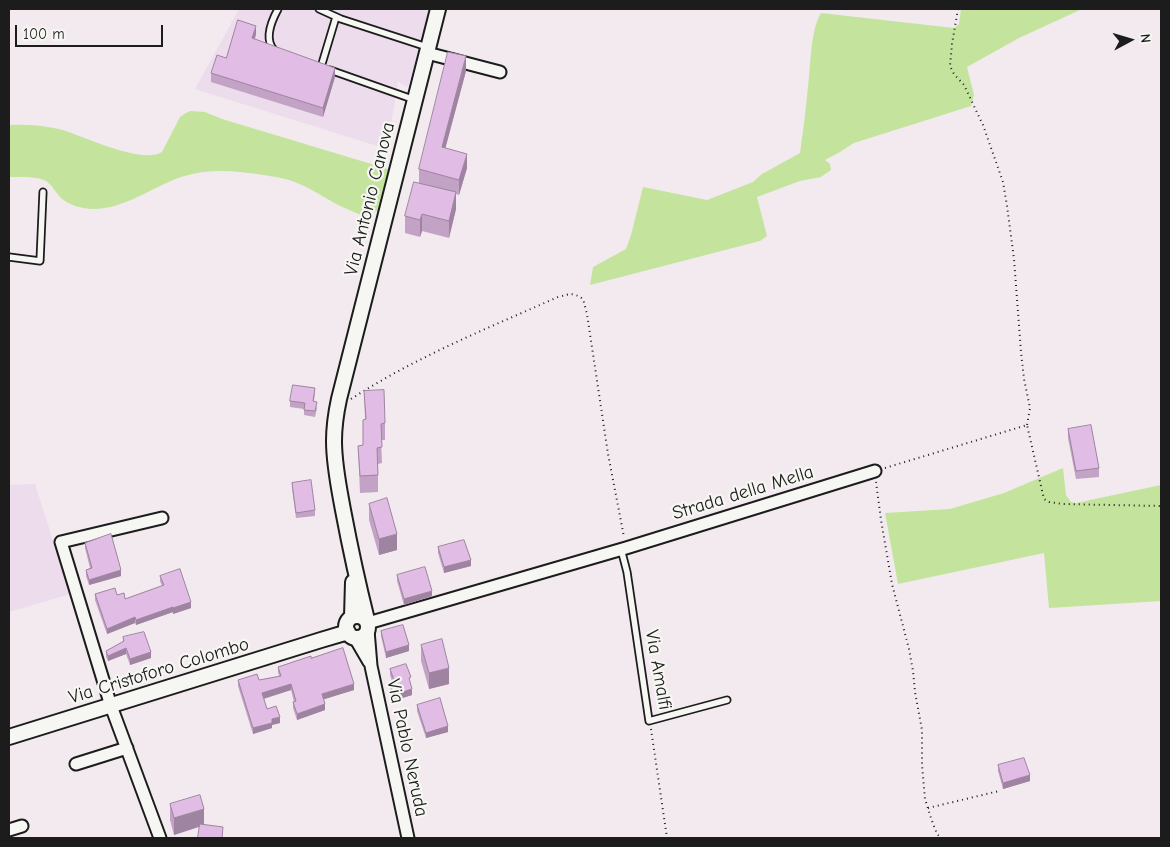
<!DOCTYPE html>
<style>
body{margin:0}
#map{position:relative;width:1170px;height:847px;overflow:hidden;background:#f2eaef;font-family:"Comic Neue",sans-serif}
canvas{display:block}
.frame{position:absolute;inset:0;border:10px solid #1c1c1c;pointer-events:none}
.north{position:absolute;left:1105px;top:15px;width:50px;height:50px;-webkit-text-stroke:4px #f6f6f2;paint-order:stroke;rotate:84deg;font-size:14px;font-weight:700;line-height:20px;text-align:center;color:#1c1c1c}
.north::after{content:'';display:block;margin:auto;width:18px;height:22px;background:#1c1c1c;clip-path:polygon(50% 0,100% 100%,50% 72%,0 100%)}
.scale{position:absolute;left:15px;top:25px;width:148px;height:22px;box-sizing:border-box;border:2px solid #1c1c1c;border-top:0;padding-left:6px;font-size:15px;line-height:18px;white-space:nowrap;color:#1c1c1c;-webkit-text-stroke:4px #f6f6f2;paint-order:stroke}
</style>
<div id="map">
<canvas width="1170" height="847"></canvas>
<div class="frame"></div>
<div class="north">N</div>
<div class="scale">100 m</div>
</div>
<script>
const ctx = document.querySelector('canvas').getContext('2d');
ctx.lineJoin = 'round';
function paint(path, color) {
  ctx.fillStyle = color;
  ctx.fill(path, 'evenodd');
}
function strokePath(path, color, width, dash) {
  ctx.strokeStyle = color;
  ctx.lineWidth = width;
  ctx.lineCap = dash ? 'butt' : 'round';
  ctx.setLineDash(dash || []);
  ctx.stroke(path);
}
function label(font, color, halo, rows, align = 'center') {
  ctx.font = font + ' "Comic Neue",sans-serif';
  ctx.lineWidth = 4.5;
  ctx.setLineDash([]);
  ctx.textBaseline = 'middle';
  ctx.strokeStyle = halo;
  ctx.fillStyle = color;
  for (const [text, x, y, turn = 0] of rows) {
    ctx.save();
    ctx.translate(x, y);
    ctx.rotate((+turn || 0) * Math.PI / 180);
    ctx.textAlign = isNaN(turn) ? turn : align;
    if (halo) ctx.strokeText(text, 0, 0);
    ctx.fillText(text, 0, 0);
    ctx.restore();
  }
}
const built = new Path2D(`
 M 239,9 L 430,9 L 408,87 L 398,82 L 387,149 L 195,89 Z
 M 35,484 L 70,594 L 9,612 L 9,485 Z`);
const green = new Path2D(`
 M 961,9 L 1082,9 L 1019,38 L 967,67 L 974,95 L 971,106 L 854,143 L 840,152 L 825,160 L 830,164 L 831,170 L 821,177 L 800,181 L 757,197 L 767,236 L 760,241 L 590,285 L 593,267 L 626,249 L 631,235 L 643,187 L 707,200 L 753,182 L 762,174 L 800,153 C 803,131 806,109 808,86 C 811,65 810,31 821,13 L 954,28 L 959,24 Z
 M 190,111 L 205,112 L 222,119 L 388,169 L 390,175 L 381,209 L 365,216 C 359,214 353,212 347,209 C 330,202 315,190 297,183 C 286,178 275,177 264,175 C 236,171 209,168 181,177 C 152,187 125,209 93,209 C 82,209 69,205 61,198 C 56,193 52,185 46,181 C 38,176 18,177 9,177 L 9,125 C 26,124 42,125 59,129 C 82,135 141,165 162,152 L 180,117 L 184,114 Z
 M 1063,468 L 1066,495 L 1071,502 L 1076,503 L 1161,485 L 1161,601 L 1049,608 L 1044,553 L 898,584 L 885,513 L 950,509 L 1004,493 Z`);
const path = new Path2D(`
 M 958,9 L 952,44 L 950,66 L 954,74 L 964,85 L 983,125 L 1003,182 L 1007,206 L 1014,259 L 1021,352 L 1024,379 L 1030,408 L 1027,425
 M 351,399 C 416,357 488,328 558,297 C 570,294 573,292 583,299 L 587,314 L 608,454 L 624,537
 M 885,468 L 1027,425 L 1044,499 L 1049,502 L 1063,504 L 1161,506
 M 876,482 L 881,520 L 892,584 L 909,649 L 913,671 L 915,692 L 922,730 L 922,765 L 925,799 L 932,821 L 937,834 L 941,838
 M 651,729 L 667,838
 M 928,808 L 999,791`);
const service = new Path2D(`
 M 319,9 L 341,19 L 427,47
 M 274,50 C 264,39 272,20 278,9
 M 321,67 L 336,17
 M 330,70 L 415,100
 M 9,257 L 40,261 L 43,192
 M 621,549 L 627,572 L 649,721 L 727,700`);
const minor = new Path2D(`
 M 427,53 L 500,72
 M 368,623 L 626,548 L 875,471
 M 368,630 L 371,666 L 408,838
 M 355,638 L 369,662
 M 76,764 L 127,748
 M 9,830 L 22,826
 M 160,838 L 111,706 L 61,542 L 162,518`);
const tertiary = new Path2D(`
 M346 627a11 11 0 1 1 22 0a11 11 0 1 1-22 0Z
 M 352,617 L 353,582
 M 367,620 C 358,584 350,547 343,510 C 339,488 334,465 334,441 C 334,427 336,413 339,399 L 438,9
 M 9,737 L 321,640 L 348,632`);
const wall = new Path2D(`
 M 256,34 L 255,39 L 335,77 L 323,117 L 211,82 L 211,73 L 226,58 Z
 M 466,71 L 445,148 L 467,168 L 459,195 L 456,194 L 456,209 L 449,238 L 422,231 L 420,237 L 405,233 L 405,216 L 419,183 L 419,169 Z
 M 364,391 L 385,423 L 385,440 L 381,440 L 382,463 L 378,464 L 378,492 L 360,493 L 358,446 L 363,445 L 365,419 Z
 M 315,393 L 314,401 L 317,408 L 315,417 L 304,415 L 304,409 L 290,407 L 290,401 Z
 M 1068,429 L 1099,468 L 1099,477 L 1076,479 L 1068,438 Z
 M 292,483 L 315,510 L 315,516 L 296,518 L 292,488 Z
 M 369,504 L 397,550 L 379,555 L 369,520 Z
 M 85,543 L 121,576 L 89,585 L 86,576 L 86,570 L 90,568 L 85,548 Z
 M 438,547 L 471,566 L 444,573 L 438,553 Z
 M 397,575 L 432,596 L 404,605 L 397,581 Z
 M 160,576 L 191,608 L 173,614 L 173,612 L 136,625 L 135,623 L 107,634 L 95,600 L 95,594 L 117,595 L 125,599 L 162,586 L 160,581 Z
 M 381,631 L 409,651 L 386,658 L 381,636 Z
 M 123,637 L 151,658 L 130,665 L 126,654 L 108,661 L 106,657 L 106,651 L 123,642 Z
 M 421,645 L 449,684 L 429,689 L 421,661 Z
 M 311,658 L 354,690 L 323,699 L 325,710 L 297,720 L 293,708 L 293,702 L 294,702 L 291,690 L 264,699 L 267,709 L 280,723 L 272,725 L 272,728 L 253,734 L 238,686 L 238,680 L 259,680 L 279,676 L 278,672 L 278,667 Z
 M 390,669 L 411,683 L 410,683 L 412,695 L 393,701 L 390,687 L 390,682 L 392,681 L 390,675 Z
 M 417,705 L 448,732 L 426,738 L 417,711 Z
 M 998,765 L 1030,781 L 1003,789 L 998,771 Z
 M 170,804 L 204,824 L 223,838 L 199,827 L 174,835 L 170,820 Z`);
const shadedWall = new Path2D(`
 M 256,26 L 256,34 L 252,47 L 252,38 Z
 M 466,56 L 466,71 L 442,161 L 442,147 Z
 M 335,68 L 335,77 L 323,117 L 323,108 Z
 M 467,154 L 467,168 L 459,195 L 459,180 Z
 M 456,192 L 456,209 L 449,238 L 449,221 Z
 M 422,214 L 422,231 L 420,237 L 420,220 Z
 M 397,534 L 397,550 L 379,555 L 379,539 Z
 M 471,560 L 471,566 L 444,573 L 444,567 Z
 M 121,570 L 121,576 L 89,585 L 89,580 Z
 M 432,591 L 432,596 L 404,605 L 404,599 Z
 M 191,602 L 191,608 L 173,614 L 173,608 Z
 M 173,607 L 173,612 L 136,625 L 136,620 Z
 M 135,617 L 135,623 L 107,634 L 107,629 Z
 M 409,645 L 409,651 L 386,658 L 386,652 Z
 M 126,648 L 126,654 L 108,661 L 108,656 Z
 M 151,652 L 151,658 L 130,665 L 130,659 Z
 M 449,668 L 449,684 L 429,689 L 429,673 Z
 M 291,684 L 291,690 L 262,699 L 262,693 Z
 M 354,684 L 354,690 L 322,700 L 322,694 Z
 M 412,689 L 412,695 L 393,701 L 393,695 Z
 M 325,704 L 325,710 L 297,720 L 297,714 Z
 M 280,717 L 280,723 L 272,725 L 272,728 L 253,734 L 253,728 L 272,719 Z
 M 448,726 L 448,732 L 426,738 L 426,733 Z
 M 1030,775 L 1030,781 L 1003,789 L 1003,783 Z
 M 204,809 L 204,825 L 174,835 L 174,818 Z`);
const building = new Path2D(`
 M 238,20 L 256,26 L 252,38 L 335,68 L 323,108 L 211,73 L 217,55 L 226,58 Z
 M 448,52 L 466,56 L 442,147 L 467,154 L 459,180 L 419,169 Z
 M 414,182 L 456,192 L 449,221 L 422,214 L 420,220 L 405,216 Z
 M 293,385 L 315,388 L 313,401 L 317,402 L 315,411 L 304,410 L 305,403 L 290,401 Z
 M 384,390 L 385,423 L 381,424 L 382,447 L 377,448 L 378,475 L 360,476 L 358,446 L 363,445 L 363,420 L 366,419 L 364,391 Z
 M 1091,425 L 1099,468 L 1076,471 L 1068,429 Z
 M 311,480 L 315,510 L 296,513 L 292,483 Z
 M 387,498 L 397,534 L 379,539 L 369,504 Z
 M 111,534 L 121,570 L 89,580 L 86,570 L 92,568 L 85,543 Z
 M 464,540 L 471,560 L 444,567 L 438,547 Z
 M 425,567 L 432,591 L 404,599 L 397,575 Z
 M 180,569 L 191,602 L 173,608 L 173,607 L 136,620 L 135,617 L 107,629 L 95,594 L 115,588 L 117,595 L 124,593 L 125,599 L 164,585 L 160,576 Z
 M 403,625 L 409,645 L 386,652 L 381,631 Z
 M 144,632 L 151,652 L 130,659 L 126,648 L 108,656 L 106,651 L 124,641 L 123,637 Z
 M 442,639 L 449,668 L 429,673 L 421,645 Z
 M 343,648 L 354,684 L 322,694 L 325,704 L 297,714 L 293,702 L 296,701 L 291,684 L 262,693 L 267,709 L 276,706 L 280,717 L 272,719 L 272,723 L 253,728 L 238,680 L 257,674 L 259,680 L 281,676 L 278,667 L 311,656 L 311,658 Z
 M 406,664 L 411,677 L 409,678 L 412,689 L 393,695 L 390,682 L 394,680 L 390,669 Z
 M 440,698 L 448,726 L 426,733 L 417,705 Z
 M 1024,758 L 1030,775 L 1003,783 L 998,765 Z
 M 200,795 L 204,809 L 174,818 L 170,804 Z
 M 200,824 L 223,827 L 222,838 L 198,838 Z`);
const streetNames = [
 ["Via Antonio Canova",370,199,-76],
 ["Strada della Mella",743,493,-17],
 ["Via Amalfi",658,670,80],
 ["Via Cristoforo Colombo",159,671,-17],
 ["Via Pablo Neruda",407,748,78]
];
paint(built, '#eddcec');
paint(green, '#c4e49d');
strokePath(service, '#1c1c1c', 9);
strokePath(minor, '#1c1c1c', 15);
strokePath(tertiary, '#1c1c1c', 18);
strokePath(path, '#1c1c1c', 2, [1, 4]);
strokePath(service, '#f6f6f2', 5.5);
strokePath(minor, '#f6f6f2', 11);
strokePath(tertiary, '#f6f6f2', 14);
paint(wall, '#c2a2c5');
paint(shadedWall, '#9e84a0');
paint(building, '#e1bce5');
strokePath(building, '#9e84a0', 1);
label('19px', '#1c1c1c', '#f6f6f2', streetNames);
</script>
